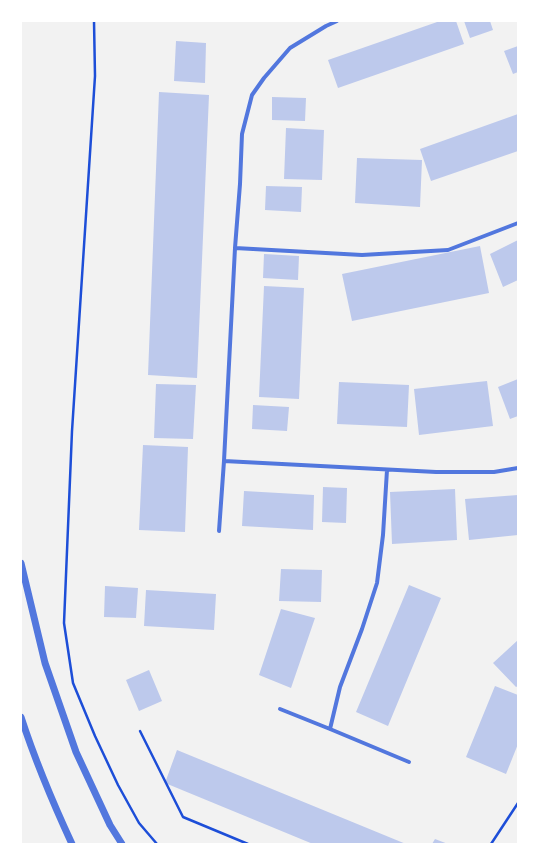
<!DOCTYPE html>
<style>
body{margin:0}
#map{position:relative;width:539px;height:865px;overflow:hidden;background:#f2f2f2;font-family:"Space Grotesk",sans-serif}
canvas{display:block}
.frame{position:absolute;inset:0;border:22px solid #fff;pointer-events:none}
</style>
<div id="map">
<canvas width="539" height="865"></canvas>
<div class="frame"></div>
</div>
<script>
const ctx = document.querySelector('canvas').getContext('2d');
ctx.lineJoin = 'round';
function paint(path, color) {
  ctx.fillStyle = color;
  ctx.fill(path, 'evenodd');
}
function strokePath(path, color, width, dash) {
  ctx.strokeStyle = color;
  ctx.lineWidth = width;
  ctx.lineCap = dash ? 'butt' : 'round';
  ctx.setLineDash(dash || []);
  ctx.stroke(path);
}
const building = new Path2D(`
 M 440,21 L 456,21 L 464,44 L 338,88 L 328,60 Z
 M 464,21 L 490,21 L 493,30 L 470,38 Z
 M 176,41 L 206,43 L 205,83 L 174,81 Z
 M 518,46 L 518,72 L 513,74 L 504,51 Z
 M 159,92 L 209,95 L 197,378 L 148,375 Z
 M 272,97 L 306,98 L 305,121 L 272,120 Z
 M 518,114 L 518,151 L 431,181 L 420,149 Z
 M 286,128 L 324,130 L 322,180 L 284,179 Z
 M 357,158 L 422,160 L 420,207 L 355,203 Z
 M 266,186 L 302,187 L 301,212 L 265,210 Z
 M 518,240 L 518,280 L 503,287 L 490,254 Z
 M 480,246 L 489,293 L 352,321 L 342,274 Z
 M 264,254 L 299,256 L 298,280 L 263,278 Z
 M 264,286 L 304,288 L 299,399 L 259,397 Z
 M 518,379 L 518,416 L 510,419 L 498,387 Z
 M 487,381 L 493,426 L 419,435 L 414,389 Z
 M 339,382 L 409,385 L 407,427 L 337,424 Z
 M 156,384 L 196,385 L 193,439 L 154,438 Z
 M 253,405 L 289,407 L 287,431 L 252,429 Z
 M 143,445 L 188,447 L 185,532 L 139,530 Z
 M 323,487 L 347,488 L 346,523 L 322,522 Z
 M 455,489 L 457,540 L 392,544 L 390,492 Z
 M 244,491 L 314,495 L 313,530 L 242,526 Z
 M 518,495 L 518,535 L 469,540 L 465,499 Z
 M 281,569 L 322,570 L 321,602 L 279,601 Z
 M 409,585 L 441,598 L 388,726 L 356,712 Z
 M 105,586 L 138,588 L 136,618 L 104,617 Z
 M 146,590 L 216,594 L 214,630 L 144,626 Z
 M 281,609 L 315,618 L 291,688 L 259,675 Z
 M 518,640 L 518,686 L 516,687 L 493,663 Z
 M 149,670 L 162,701 L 139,711 L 126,680 Z
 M 495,686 L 518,695 L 518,744 L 506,774 L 466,757 Z
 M 177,750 L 406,844 L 313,844 L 165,783 Z
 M 435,839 L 448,844 L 432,844 Z`);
const path = new Path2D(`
 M 94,21 L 95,76 L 72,431 L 64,623 L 73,683 L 95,736 L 118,785 L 139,823 L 157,844
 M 140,731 L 183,817 L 248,844
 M 491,844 L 518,803`);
const minor = new Path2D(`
 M 235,248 L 362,255 L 448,250 L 518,223
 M 224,461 L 436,472 L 494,472 L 518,468
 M 219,531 L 224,461 L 235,248 L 240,184 L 242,134 L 252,95 L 264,78 L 290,48 L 326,26 L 337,21
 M 280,709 L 330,729 L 409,762
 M 330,729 L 340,687 L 362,629 L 377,583 L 383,535 L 387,470`);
const tertiary = new Path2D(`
 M 21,563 L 45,663 L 76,752 L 110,825 L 122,844
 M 21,717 C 35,760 53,803 72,844`);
paint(building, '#bdc9ec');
strokePath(path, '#1d4ed8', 2.5);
strokePath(minor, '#5277de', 4);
strokePath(tertiary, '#5277de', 7);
</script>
